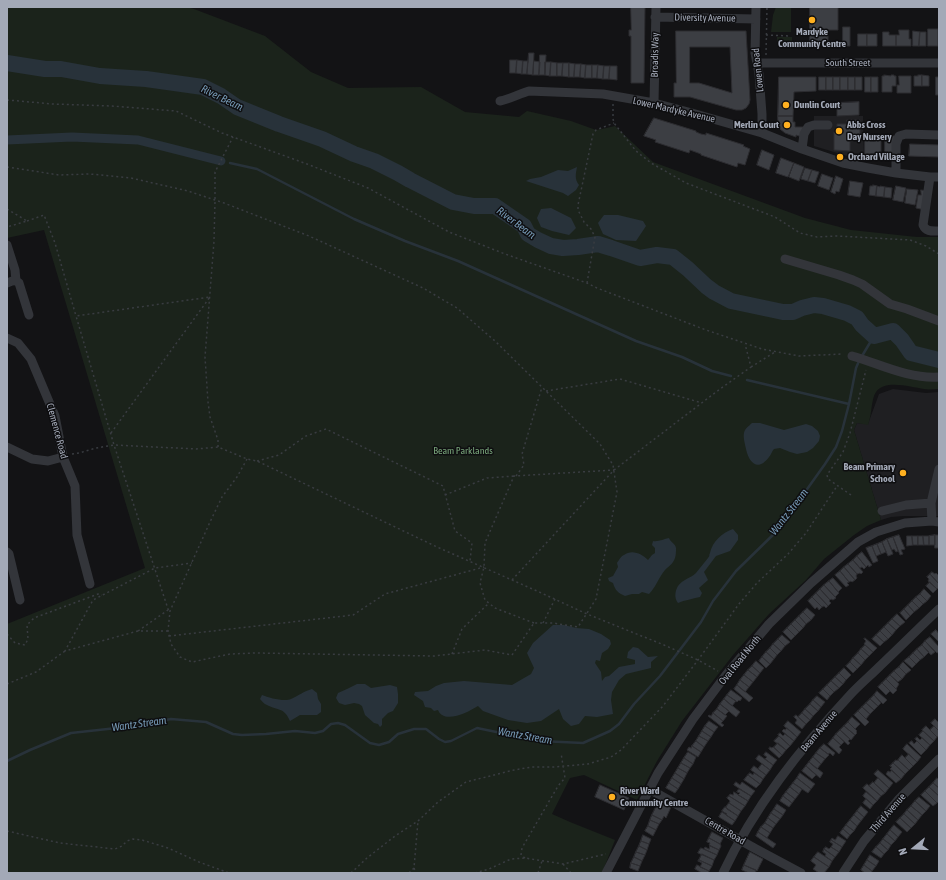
<!DOCTYPE html>
<style>
body{margin:0}
#map{position:relative;width:946px;height:880px;overflow:hidden;background:#131315;font-family:"Asap Condensed",sans-serif}
canvas{display:block}
.frame{position:absolute;inset:0;border:8px solid #a3a9b7;pointer-events:none}
.north{position:absolute;left:894px;top:828px;width:40px;height:40px;-webkit-text-stroke:3px #0e0e10;paint-order:stroke;rotate:252deg;font-size:11px;font-weight:700;line-height:16px;text-align:center;color:#a3a9b7}
.north::after{content:'';display:block;margin:auto;width:14px;height:18px;background:#a3a9b7;clip-path:polygon(50% 0,100% 100%,50% 72%,0 100%)}
</style>
<div id="map">
<canvas width="946" height="880"></canvas>
<div class="frame"></div>
<div class="north">N</div>
</div>
<script>
const ctx = document.querySelector('canvas').getContext('2d');
ctx.lineJoin = 'round';
function paint(path, color) {
  ctx.fillStyle = color;
  ctx.fill(path, 'evenodd');
}
function strokePath(path, color, width, dash) {
  ctx.strokeStyle = color;
  ctx.lineWidth = width;
  ctx.lineCap = dash ? 'butt' : 'round';
  ctx.setLineDash(dash || []);
  ctx.stroke(path);
}
function label(font, color, halo, rows, align = 'center') {
  ctx.font = font + ' "Asap Condensed",sans-serif';
  ctx.lineWidth = 3;
  ctx.setLineDash([]);
  ctx.textBaseline = 'middle';
  ctx.strokeStyle = halo;
  ctx.fillStyle = color;
  for (const [text, x, y, turn = 0] of rows) {
    ctx.save();
    ctx.translate(x, y);
    ctx.rotate((+turn || 0) * Math.PI / 180);
    ctx.textAlign = isNaN(turn) ? turn : align;
    if (halo) ctx.strokeText(text, 0, 0);
    ctx.fillText(text, 0, 0);
    ctx.restore();
  }
}
const built = new Path2D(`
 M 814,116 L 863,116 L 864,161 L 814,146 Z
 M 893,389 L 926,393 L 939,392 L 939,516 L 904,516 L 891,517 L 881,520 L 854,430 L 857,423 L 868,424 L 879,394 Z`);
const green = new Path2D(`
 M 7,7 L 186,7 L 194,9 L 265,36 L 311,72 L 348,88 L 421,87 L 465,112 L 519,117 L 527,111 L 571,121 L 596,130 L 602,129 L 615,126 L 653,162 L 805,218 L 851,230 L 917,237 L 939,237 L 939,389 C 934,389 929,390 924,389 C 911,387 885,379 876,392 C 871,399 872,415 868,425 L 857,423 L 854,430 L 881,520 L 867,526 L 854,535 L 824,559 L 806,580 L 769,614 L 733,655 L 682,721 L 657,761 L 637,800 L 584,775 L 570,778 L 552,814 L 570,822 L 615,840 L 602,873 L 7,873 L 7,624 L 145,568 L 44,230 L 7,238 Z
 M 776,7 L 791,7 L 791,32 L 771,32 L 773,15 Z
 M 777,37 L 792,37 L 792,46 L 777,46 Z`);
const water = new Path2D(`
 M 577,167 C 576,173 574,179 579,185 L 576,190 L 568,196 L 563,193 L 526,181 L 530,179 L 541,177 L 558,170 L 568,171 Z
 M 551,208 L 571,218 L 576,228 L 569,235 L 552,231 L 541,227 L 537,218 L 541,209 Z
 M 604,215 L 618,215 L 643,221 L 646,226 L 636,241 L 616,240 L 603,234 L 598,223 Z
 M 752,423 L 760,423 L 784,430 L 806,424 L 812,426 L 818,431 L 820,436 L 819,441 L 813,448 L 807,452 L 797,454 L 790,452 L 780,448 L 774,449 C 772,451 771,455 769,457 C 758,472 749,463 746,449 C 745,444 743,437 744,433 C 745,428 749,426 752,423 Z
 M 733,529 L 738,535 L 738,540 L 730,551 L 716,556 L 704,572 L 708,580 L 699,588 L 702,593 L 700,597 C 692,599 685,600 678,603 C 674,598 675,591 678,586 C 683,579 691,578 696,573 C 700,568 704,563 708,558 C 711,554 708,557 710,553 C 712,542 723,532 733,529 Z
 M 669,538 C 671,543 675,543 676,548 C 676,551 676,555 675,558 C 673,564 669,566 665,570 C 659,577 656,587 649,594 L 642,592 L 639,594 L 632,594 L 625,596 C 618,593 615,590 613,583 L 609,581 L 608,578 L 613,576 L 618,567 L 617,563 C 619,560 621,556 624,555 C 632,549 642,554 648,560 L 652,555 L 655,553 L 655,548 L 652,545 L 653,541 C 658,542 664,539 669,538 Z
 M 553,625 L 564,625 L 576,628 L 589,629 L 601,634 L 610,640 L 611,644 L 608,649 L 602,653 L 600,661 L 596,660 L 595,663 L 601,672 L 602,681 L 605,677 L 609,676 L 619,667 L 635,664 L 635,660 L 627,658 L 628,652 L 633,647 L 638,648 L 648,657 L 658,656 L 651,662 L 651,668 L 626,674 L 619,680 L 612,692 L 611,700 L 613,714 L 597,717 L 585,716 L 579,724 L 571,726 L 563,719 L 559,709 L 541,721 L 527,723 L 508,720 L 483,711 L 478,706 C 470,711 451,721 442,715 C 440,714 439,712 438,710 L 434,711 L 431,708 L 425,707 L 423,701 L 414,695 L 415,692 L 428,691 L 436,686 L 444,683 L 464,681 L 512,685 L 531,674 L 534,668 L 527,653 L 533,643 Z
 M 357,684 L 365,684 L 371,688 L 390,685 L 397,687 L 398,694 L 398,703 L 393,711 L 388,713 L 382,719 L 382,725 L 380,727 L 378,724 L 374,723 L 365,715 L 362,706 L 359,704 L 354,703 L 345,705 L 339,703 L 336,698 L 338,693 L 347,689 Z
 M 312,689 L 317,693 L 318,699 L 321,704 L 321,712 L 317,715 L 300,715 L 290,721 C 284,707 278,711 267,705 C 264,704 262,701 260,699 L 262,695 C 269,698 285,702 291,699 C 298,696 304,691 312,689 Z`);
const stream = new Path2D(`
 M 230,163 L 257,169 L 354,219 L 405,241 L 458,261 L 636,341 L 682,357 L 712,371 L 731,376
 M 862,356 L 874,336
 M 747,380 L 849,404
 M 7,761 L 30,750 L 71,733 L 135,726 L 171,719 L 206,722 L 233,734 L 242,735 L 266,734 L 295,731 L 315,733 L 323,731 L 331,724 L 338,723 L 345,725 L 370,743 L 379,745 L 389,742 L 398,734 L 414,729 L 426,729 L 439,739 L 445,742 L 451,741 L 477,728 L 540,741 L 583,743 L 610,731 L 619,724 L 634,704 L 660,676 L 701,622 L 713,601 L 736,571 L 778,530 L 825,464 L 836,447 L 842,431 L 849,404 L 856,368 L 859,361`);
const canal = new Path2D(`
 M 7,140 L 72,137 L 138,140 L 221,161`);
const river = new Path2D(`
 M 7,63 L 45,69 L 61,69 L 100,76 L 146,79 L 203,87 L 221,96 L 237,107 L 279,124 L 322,139 L 354,154 L 374,161 L 398,173 L 410,180 L 453,202 L 474,206 L 495,206 L 524,226 L 528,234 L 538,240 L 551,246 L 563,248 L 578,247 L 598,244 L 611,248 L 640,258 L 657,255 L 673,257 L 688,269 L 706,286 L 714,292 L 731,301 L 783,312 L 793,312 L 802,308 L 814,305 L 823,306 L 847,313 L 857,318 L 862,325 L 874,336 L 893,331 L 902,340 L 911,353 L 939,360`);
const building = new Path2D(`
 M 631,7 L 645,7 L 644,83 L 631,83 L 631,36 L 629,36 L 629,30 L 631,30 Z
 M 810,7 L 838,7 L 838,30 L 828,30 L 828,42 L 810,42 Z
 M 843,27 L 850,27 L 850,46 L 843,46 Z
 M 928,29 L 938,29 L 938,46 L 928,46 Z
 M 899,30 L 909,30 L 909,39 L 911,39 L 911,46 L 896,46 L 896,35 L 899,35 Z
 M 676,31 L 746,31 L 750,100 L 749,104 L 746,108 L 742,110 L 736,110 L 690,97 L 674,97 L 674,83 L 676,83 ZM 690,47 L 730,47 L 732,93 L 699,83 L 690,83 Z
 M 913,31 L 920,32 L 919,46 L 913,46 Z
 M 883,32 L 889,32 L 889,35 L 896,35 L 896,46 L 883,46 Z
 M 920,32 L 926,32 L 926,46 L 919,46 Z
 M 858,34 L 867,34 L 867,46 L 858,46 Z
 M 867,34 L 877,34 L 877,46 L 867,46 Z
 M 529,53 L 534,53 L 533,75 L 527,74 Z
 M 540,55 L 546,55 L 545,75 L 539,75 Z
 M 510,60 L 517,60 L 516,73 L 510,73 Z
 M 517,60 L 523,61 L 522,74 L 516,73 Z
 M 523,61 L 528,61 L 527,74 L 522,74 Z
 M 534,61 L 540,62 L 539,75 L 533,75 Z
 M 545,62 L 551,62 L 550,76 L 545,75 Z
 M 551,62 L 557,63 L 557,76 L 550,76 Z
 M 557,63 L 563,63 L 562,76 L 557,76 Z
 M 563,63 L 569,63 L 569,77 L 562,76 Z
 M 569,63 L 575,64 L 574,77 L 569,77 Z
 M 575,64 L 581,64 L 580,77 L 574,77 Z
 M 581,64 L 586,65 L 585,78 L 580,77 Z
 M 586,65 L 592,65 L 592,78 L 585,78 Z
 M 592,65 L 598,65 L 597,78 L 592,78 Z
 M 598,65 L 604,66 L 603,79 L 597,78 Z
 M 604,66 L 610,66 L 609,79 L 603,79 Z
 M 610,66 L 617,66 L 617,80 L 609,79 Z
 M 884,75 L 891,76 L 891,75 L 894,75 L 894,76 L 896,76 L 896,86 L 892,86 L 892,92 L 882,92 L 882,76 L 884,76 Z
 M 918,75 L 922,75 L 922,86 L 914,86 L 914,76 L 918,76 Z
 M 922,75 L 929,76 L 929,86 L 922,86 Z
 M 899,76 L 911,76 L 911,93 L 897,93 L 897,85 L 899,85 Z
 M 779,77 L 816,77 L 816,91 L 794,92 L 793,116 L 778,116 Z
 M 819,77 L 826,77 L 826,90 L 819,90 Z
 M 826,77 L 833,77 L 833,90 L 826,90 Z
 M 833,77 L 840,77 L 840,90 L 833,90 Z
 M 840,77 L 848,77 L 848,90 L 840,90 Z
 M 848,77 L 855,77 L 855,90 L 848,90 Z
 M 855,77 L 862,77 L 862,90 L 855,90 Z
 M 865,77 L 871,77 L 871,92 L 865,92 Z
 M 871,77 L 878,77 L 878,92 L 871,92 Z
 M 936,77 L 939,77 L 939,95 L 936,95 Z
 M 859,102 L 859,115 L 837,116 L 837,103 Z
 M 778,116 L 793,116 L 793,122 L 795,122 L 795,127 L 804,127 L 802,137 L 796,135 L 796,137 L 785,133 L 780,129 L 778,123 Z
 M 654,118 L 696,131 L 696,132 L 701,134 L 706,135 L 706,133 L 744,145 L 743,146 L 750,149 L 745,165 L 738,163 L 737,167 L 701,155 L 701,154 L 690,150 L 689,153 L 655,142 L 656,140 L 644,136 Z
 M 847,120 L 860,120 L 860,138 L 850,137 L 850,151 L 834,150 L 834,132 L 837,132 L 837,124 L 847,124 Z
 M 865,135 L 881,135 L 881,154 L 865,154 Z
 M 885,136 L 895,136 L 895,153 L 885,152 Z
 M 910,144 L 939,145 L 939,157 L 909,156 Z
 M 762,150 L 774,155 L 769,170 L 757,165 Z
 M 781,158 L 794,163 L 788,177 L 776,173 Z
 M 794,163 L 804,167 L 799,181 L 789,177 Z
 M 805,168 L 812,170 L 808,181 L 801,179 Z
 M 812,170 L 819,172 L 815,183 L 808,181 Z
 M 822,174 L 833,178 L 829,190 L 818,186 Z
 M 836,176 L 843,179 L 839,192 L 836,191 L 835,194 L 831,192 Z
 M 850,181 L 863,183 L 860,197 L 848,195 Z
 M 873,185 L 877,186 L 876,196 L 869,195 L 870,186 L 873,186 Z
 M 877,186 L 880,187 L 880,186 L 885,187 L 884,197 L 876,196 Z
 M 896,186 L 906,188 L 903,202 L 893,200 Z
 M 885,187 L 892,188 L 891,198 L 884,197 Z
 M 907,189 L 918,190 L 915,205 L 905,203 Z
 M 921,190 L 928,191 L 925,210 L 916,208 L 918,195 L 921,195 Z
 M 899,535 L 905,549 L 901,550 L 903,554 L 900,555 L 893,537 Z
 M 935,535 L 939,535 L 939,548 L 935,548 Z
 M 935,535 L 935,545 L 929,545 L 929,536 Z
 M 907,536 L 912,536 L 913,545 L 907,546 Z
 M 912,536 L 918,536 L 918,545 L 913,545 Z
 M 918,536 L 923,536 L 924,545 L 918,545 Z
 M 923,536 L 929,536 L 929,545 L 924,545 Z
 M 893,537 L 898,551 L 896,552 L 894,549 L 892,550 L 887,539 Z
 M 887,539 L 893,554 L 888,556 L 882,542 Z
 M 882,542 L 886,552 L 881,554 L 877,544 Z
 M 877,544 L 881,554 L 876,556 L 872,546 Z
 M 872,546 L 878,561 L 873,563 L 866,548 Z
 M 862,552 L 872,565 L 869,567 L 868,565 L 866,567 L 857,556 Z
 M 857,556 L 866,567 L 864,569 L 862,567 L 860,568 L 853,560 Z
 M 853,560 L 863,572 L 861,574 L 860,573 L 857,574 L 848,564 Z
 M 848,564 L 857,574 L 856,576 L 857,578 L 855,580 L 844,567 Z
 M 844,567 L 855,580 L 852,582 L 851,581 L 849,582 L 840,571 Z
 M 840,571 L 849,582 L 847,583 L 849,585 L 846,587 L 835,575 Z
 M 932,572 L 935,574 L 936,573 L 939,576 L 939,584 L 930,574 Z
 M 930,574 L 939,584 L 939,587 L 937,589 L 928,581 L 929,579 L 927,577 Z
 M 833,578 L 842,588 L 838,592 L 829,581 Z
 M 829,581 L 839,593 L 835,597 L 824,585 Z
 M 930,582 L 937,589 L 933,593 L 926,586 Z
 M 824,585 L 836,598 L 833,600 L 831,599 L 830,600 L 820,589 Z
 M 820,589 L 830,600 L 829,601 L 831,603 L 828,606 L 816,593 Z
 M 924,589 L 931,596 L 927,601 L 920,594 Z
 M 816,593 L 828,606 L 826,608 L 824,606 L 822,607 L 812,597 Z
 M 920,594 L 927,601 L 923,604 L 916,597 Z
 M 812,597 L 822,607 L 819,610 L 817,607 L 815,609 L 808,601 Z
 M 916,597 L 923,604 L 919,608 L 912,601 Z
 M 912,601 L 919,608 L 914,612 L 908,605 Z
 M 908,605 L 914,612 L 910,616 L 904,609 Z
 M 807,608 L 815,615 L 811,620 L 803,612 Z
 M 904,609 L 910,616 L 906,620 L 900,613 Z
 M 803,612 L 811,620 L 806,624 L 799,616 Z
 M 897,614 L 905,622 L 900,626 L 892,619 Z
 M 799,616 L 806,624 L 803,628 L 795,620 Z
 M 892,619 L 900,626 L 896,630 L 888,623 Z
 M 795,620 L 803,628 L 799,632 L 791,624 Z
 M 888,623 L 896,630 L 892,635 L 884,627 Z
 M 791,624 L 799,632 L 795,636 L 787,628 Z
 M 884,627 L 892,635 L 888,639 L 880,631 Z
 M 787,628 L 795,636 L 791,640 L 783,632 Z
 M 936,630 L 939,634 L 939,642 L 931,634 Z
 M 880,631 L 888,639 L 884,642 L 876,635 Z
 M 782,635 L 790,642 L 785,646 L 778,639 Z
 M 876,635 L 884,642 L 880,646 L 872,639 Z
 M 930,637 L 939,647 L 939,652 L 937,653 L 925,641 Z
 M 865,638 L 877,648 L 873,652 L 864,644 L 866,641 L 864,639 Z
 M 778,639 L 785,646 L 781,651 L 773,644 Z
 M 925,641 L 935,652 L 931,655 L 922,645 Z
 M 773,644 L 781,651 L 777,655 L 770,648 Z
 M 865,645 L 873,652 L 869,656 L 861,649 Z
 M 922,645 L 929,652 L 924,657 L 917,649 Z
 M 770,648 L 777,655 L 774,659 L 766,652 Z
 M 861,649 L 869,656 L 865,660 L 858,653 Z
 M 917,649 L 924,657 L 920,660 L 913,653 Z
 M 766,652 L 774,659 L 770,664 L 762,657 Z
 M 858,653 L 865,660 L 861,665 L 853,658 Z
 M 913,653 L 920,660 L 916,664 L 909,657 Z
 M 762,657 L 770,664 L 766,668 L 759,661 Z
 M 909,657 L 916,664 L 912,668 L 904,661 Z
 M 853,658 L 861,665 L 857,669 L 850,662 Z
 M 756,661 L 764,668 L 760,673 L 752,666 Z
 M 850,662 L 857,669 L 853,673 L 846,666 Z
 M 903,662 L 911,670 L 906,674 L 899,667 Z
 M 752,666 L 760,673 L 757,677 L 748,670 Z
 M 899,667 L 906,674 L 902,679 L 894,671 Z
 M 844,668 L 851,675 L 846,680 L 839,673 Z
 M 748,670 L 757,677 L 753,682 L 744,675 Z
 M 894,671 L 902,679 L 898,682 L 890,675 Z
 M 839,673 L 846,680 L 843,684 L 835,677 Z
 M 744,675 L 753,682 L 749,687 L 740,680 Z
 M 890,675 L 899,684 L 896,689 L 886,679 Z
 M 835,677 L 843,684 L 839,688 L 831,681 Z
 M 886,679 L 897,690 L 893,694 L 882,683 Z
 M 740,680 L 749,687 L 745,692 L 737,685 Z
 M 831,681 L 839,688 L 834,692 L 827,685 Z
 M 882,683 L 890,691 L 886,695 L 878,687 Z
 M 737,685 L 753,698 L 749,702 L 734,689 Z
 M 827,685 L 834,692 L 830,696 L 823,689 Z
 M 823,689 L 830,696 L 827,700 L 819,693 Z
 M 731,690 L 742,698 L 740,701 L 739,700 L 737,702 L 727,695 Z
 M 877,691 L 887,700 L 883,704 L 874,695 Z
 M 727,695 L 736,701 L 732,706 L 724,699 Z
 M 874,695 L 881,703 L 878,706 L 870,699 Z
 M 817,696 L 825,702 L 821,707 L 813,700 Z
 M 724,699 L 740,712 L 736,717 L 720,704 Z
 M 870,699 L 878,706 L 874,710 L 866,703 Z
 M 813,700 L 821,707 L 818,711 L 810,704 Z
 M 866,703 L 874,710 L 870,714 L 862,707 Z
 M 720,704 L 729,711 L 725,715 L 717,709 Z
 M 810,704 L 818,711 L 813,716 L 805,709 Z
 M 862,707 L 870,714 L 866,719 L 858,711 Z
 M 717,709 L 727,716 L 723,721 L 713,713 Z
 M 805,709 L 813,716 L 810,720 L 802,713 Z
 M 858,711 L 869,722 L 865,726 L 854,715 Z
 M 713,713 L 723,721 L 721,723 L 724,725 L 722,727 L 708,716 L 709,715 L 711,716 Z
 M 802,713 L 810,720 L 806,724 L 798,717 Z
 M 796,715 L 806,724 L 802,729 L 795,723 L 797,720 L 794,717 Z
 M 852,717 L 860,724 L 855,729 L 848,722 Z
 M 935,719 L 939,723 L 939,731 L 931,723 Z
 M 709,721 L 718,727 L 714,732 L 705,726 Z
 M 788,721 L 801,732 L 797,737 L 784,726 Z
 M 848,722 L 857,731 L 856,732 L 857,733 L 855,735 L 844,726 Z
 M 705,726 L 714,732 L 711,737 L 702,731 Z
 M 844,726 L 855,735 L 851,740 L 840,730 Z
 M 926,726 L 937,737 L 934,741 L 922,730 Z
 M 934,726 L 939,731 L 939,736 L 937,737 L 930,730 Z
 M 787,728 L 797,737 L 794,741 L 782,731 L 784,729 L 785,730 Z
 M 840,730 L 850,739 L 848,741 L 850,743 L 848,745 L 836,734 Z
 M 702,731 L 711,737 L 708,741 L 699,736 Z
 M 923,731 L 934,741 L 930,745 L 919,735 Z
 M 780,733 L 783,736 L 785,734 L 794,741 L 790,746 L 778,735 Z
 M 836,734 L 844,742 L 841,745 L 833,738 Z
 M 699,736 L 708,741 L 704,747 L 696,741 Z
 M 779,736 L 790,746 L 786,750 L 774,741 Z
 M 917,737 L 920,740 L 922,738 L 930,745 L 926,750 L 915,739 Z
 M 833,738 L 841,745 L 839,747 L 842,750 L 839,754 L 828,744 Z
 M 696,741 L 704,747 L 701,752 L 692,746 Z
 M 912,741 L 914,744 L 917,741 L 926,750 L 921,755 L 909,743 Z
 M 778,743 L 786,750 L 782,755 L 774,747 Z
 M 824,744 L 835,753 L 833,756 L 830,753 L 828,754 L 820,748 Z
 M 907,744 L 921,757 L 917,762 L 903,749 Z
 M 692,746 L 701,752 L 698,757 L 687,750 L 689,747 L 691,748 Z
 M 770,747 L 772,748 L 773,747 L 782,755 L 779,758 L 769,749 Z
 M 820,748 L 829,755 L 825,759 L 816,753 Z
 M 688,752 L 696,757 L 693,764 L 684,758 Z
 M 766,752 L 777,760 L 773,765 L 765,759 L 767,757 L 764,755 Z
 M 816,753 L 825,759 L 821,764 L 813,757 Z
 M 909,754 L 917,762 L 913,766 L 905,758 Z
 M 759,755 L 773,765 L 770,770 L 756,759 Z
 M 902,755 L 913,766 L 909,770 L 898,760 Z
 M 813,757 L 821,764 L 817,769 L 809,762 Z
 M 684,758 L 693,764 L 690,768 L 681,763 Z
 M 896,760 L 897,761 L 898,760 L 909,770 L 905,774 L 893,763 Z
 M 809,762 L 823,773 L 820,778 L 806,766 Z
 M 681,763 L 690,768 L 687,773 L 678,768 Z
 M 893,763 L 905,774 L 901,779 L 890,769 L 892,767 L 890,766 Z
 M 762,764 L 770,770 L 766,775 L 758,769 Z
 M 754,766 L 766,775 L 763,779 L 751,770 Z
 M 806,766 L 816,775 L 812,779 L 802,771 Z
 M 678,768 L 687,773 L 684,779 L 675,773 Z
 M 878,770 L 893,783 L 889,788 L 874,774 Z
 M 892,770 L 901,779 L 896,783 L 886,774 L 888,771 L 890,772 Z
 M 675,773 L 684,779 L 681,784 L 672,778 Z
 M 750,773 L 753,775 L 754,773 L 763,779 L 760,784 L 748,775 Z
 M 800,773 L 815,784 L 811,789 L 797,778 Z
 M 748,775 L 760,784 L 756,788 L 744,780 Z
 M 672,778 L 681,784 L 678,789 L 669,783 Z
 M 797,778 L 811,789 L 808,793 L 793,783 Z
 M 878,778 L 889,788 L 885,793 L 874,783 Z
 M 937,778 L 939,780 L 939,788 L 933,783 Z
 M 736,782 L 740,785 L 742,782 L 755,791 L 751,796 L 734,785 Z
 M 873,782 L 885,793 L 881,796 L 869,786 Z
 M 669,783 L 678,789 L 675,793 L 666,788 Z
 M 793,783 L 802,789 L 799,794 L 790,787 Z
 M 933,783 L 939,788 L 939,796 L 929,787 Z
 M 867,784 L 881,796 L 877,801 L 863,788 Z
 M 600,785 L 629,798 L 624,810 L 595,797 Z
 M 790,787 L 799,794 L 795,799 L 786,792 Z
 M 929,787 L 939,796 L 939,801 L 937,803 L 925,791 Z
 M 739,789 L 751,796 L 748,801 L 738,795 L 740,793 L 737,792 Z
 M 925,791 L 937,803 L 933,806 L 921,795 Z
 M 734,792 L 748,801 L 745,806 L 729,796 L 730,794 L 733,795 Z
 M 786,792 L 795,799 L 792,803 L 783,796 Z
 M 866,792 L 877,801 L 873,805 L 863,796 Z
 M 729,796 L 745,806 L 741,811 L 729,803 L 730,801 L 727,798 Z
 M 783,796 L 792,803 L 789,807 L 780,801 Z
 M 919,797 L 930,806 L 926,811 L 915,801 Z
 M 866,799 L 873,805 L 870,809 L 863,803 Z
 M 659,801 L 671,807 L 666,818 L 664,816 L 662,820 L 652,815 Z
 M 915,801 L 926,811 L 922,815 L 911,806 Z
 M 729,803 L 741,811 L 738,816 L 727,809 L 727,808 L 726,807 Z
 M 777,804 L 786,810 L 783,815 L 774,809 Z
 M 861,806 L 868,812 L 864,817 L 857,811 Z
 M 911,806 L 922,815 L 918,820 L 907,810 Z
 M 725,807 L 738,816 L 735,821 L 726,815 L 727,814 L 722,811 Z
 M 774,809 L 783,815 L 780,819 L 771,813 Z
 M 907,810 L 918,820 L 915,824 L 904,814 Z
 M 857,811 L 864,817 L 861,821 L 854,815 Z
 M 722,812 L 735,821 L 732,825 L 719,817 Z
 M 771,813 L 780,819 L 776,824 L 768,818 Z
 M 904,814 L 915,824 L 911,828 L 900,818 Z
 M 652,815 L 662,820 L 659,824 L 650,820 Z
 M 854,815 L 861,821 L 857,826 L 850,820 Z
 M 768,818 L 776,824 L 773,828 L 765,823 Z
 M 900,818 L 911,828 L 907,832 L 896,822 Z
 M 650,820 L 659,824 L 656,830 L 648,826 Z
 M 850,820 L 857,826 L 854,831 L 846,825 Z
 M 765,823 L 773,828 L 770,833 L 761,827 Z
 M 846,825 L 854,831 L 850,835 L 843,829 Z
 M 894,825 L 902,832 L 898,837 L 890,830 Z
 M 648,826 L 656,830 L 653,836 L 645,831 Z
 M 761,827 L 770,833 L 767,838 L 758,832 Z
 M 843,829 L 850,835 L 847,839 L 840,833 Z
 M 890,830 L 898,837 L 895,841 L 887,834 Z
 M 712,832 L 723,838 L 720,844 L 709,838 Z
 M 758,832 L 776,844 L 773,848 L 756,836 Z
 M 887,834 L 895,841 L 891,845 L 883,839 Z
 M 643,835 L 651,839 L 649,844 L 641,841 Z
 M 838,836 L 846,841 L 842,847 L 831,840 L 832,838 L 835,840 Z
 M 709,838 L 720,844 L 721,846 L 719,850 L 709,845 L 710,843 L 707,842 Z
 M 883,839 L 891,845 L 888,850 L 880,843 Z
 M 831,840 L 842,847 L 839,852 L 831,847 L 833,844 L 830,842 Z
 M 641,841 L 649,844 L 647,850 L 639,846 Z
 M 880,843 L 888,850 L 884,854 L 876,847 Z
 M 639,846 L 647,850 L 645,855 L 636,852 Z
 M 710,846 L 719,850 L 717,855 L 704,849 L 705,847 L 709,849 Z
 M 826,847 L 829,849 L 831,847 L 839,852 L 835,857 L 824,849 Z
 M 876,847 L 884,854 L 881,858 L 872,852 Z
 M 701,848 L 717,855 L 714,860 L 698,853 Z
 M 824,849 L 835,857 L 832,861 L 825,856 L 826,854 L 823,852 Z
 M 636,852 L 645,855 L 642,861 L 634,857 Z
 M 750,852 L 763,859 L 757,871 L 744,865 Z
 M 818,852 L 832,861 L 829,867 L 814,857 Z
 M 702,854 L 714,860 L 712,866 L 699,860 Z
 M 870,855 L 879,861 L 876,866 L 867,860 Z
 M 634,857 L 642,861 L 640,866 L 631,863 Z
 M 814,857 L 829,867 L 824,873 L 819,873 L 813,869 L 816,865 L 811,861 Z
 M 699,860 L 712,866 L 709,871 L 700,867 L 702,863 L 698,861 Z
 M 867,860 L 876,866 L 872,871 L 864,865 Z
 M 631,863 L 640,866 L 638,871 L 630,868 Z
 M 697,865 L 709,871 L 708,873 L 702,873 L 695,869 Z
 M 744,865 L 756,870 L 755,873 L 749,873 L 742,870 Z
 M 864,865 L 872,871 L 871,873 L 865,873 L 861,870 Z`);
const path = new Path2D(`
 M 766,35 L 791,36
 M 766,55 L 767,7
 M 7,100 L 53,104 L 112,106 L 176,111 L 222,133 L 307,164 L 368,188 L 449,232 L 505,254 L 587,283 L 597,288 L 706,330 L 762,349 L 799,356 L 843,354
 M 613,104 L 613,119 L 614,123 L 636,151 L 651,163 L 686,183 L 775,217 L 800,233 L 817,237 L 837,236 L 910,240 L 926,246 L 939,254
 M 7,167 L 59,175 L 90,174 L 131,178 L 188,191 L 224,203 L 309,236 L 423,288 L 457,308 L 495,341 L 600,444 L 613,465 L 617,492 L 596,599 L 578,627 L 553,623 L 534,623 L 512,655 L 485,650 L 434,656 L 256,653 L 230,654 L 192,662 L 180,657 L 171,644 L 168,631 L 170,611 L 210,522 L 222,497 L 237,477 L 247,459
 M 7,209 L 27,221 L 7,227
 M 27,221 L 44,215 L 55,243 L 76,316
 M 587,283 L 595,237 L 591,229 L 584,222 L 578,210 L 578,205 L 593,134 L 596,130 L 614,123
 M 751,367 L 775,352
 M 546,391 L 620,379 L 702,403
 M 111,433 L 210,297 L 76,316 L 114,445 L 169,612
 M 218,447 L 218,440 L 210,417 L 208,402 L 205,357 L 214,241 L 215,201 L 215,172 L 233,137
 M 72,454 L 79,453 L 96,448 L 114,445 L 196,449 L 218,447 L 247,459 L 257,461 L 437,547 L 537,591 L 587,614 L 664,645 L 698,660 L 718,671
 M 257,461 L 279,455 L 306,436 L 326,429 L 443,486 L 455,531 L 472,543 L 470,561
 M 516,476 L 524,465 L 522,454 L 542,387
 M 445,495 L 487,478 L 514,476
 M 851,495 L 828,479 L 827,475 L 843,452 L 850,433 L 866,370
 M 512,580 L 614,470 L 720,389 L 751,367 L 745,344
 M 534,623 L 495,608 L 485,600 L 480,583 L 484,567 L 485,543 L 514,476 L 614,470
 M 543,623 L 555,599
 M 138,631 L 168,610
 M 168,631 L 138,631 L 65,651 L 93,600 L 155,568 L 192,563
 M 7,634 L 15,643 L 25,645 L 28,639 L 27,625 L 34,618 L 98,594 L 102,595
 M 169,636 L 353,615 L 385,594 L 484,567
 M 452,654 L 462,629 L 489,603
 M 7,684 L 36,672 L 65,651
 M 7,831 L 60,843 L 115,849 L 122,846 L 127,841 L 133,839 L 142,840 L 168,848 L 199,862 L 229,873
 M 525,858 L 521,855 L 522,848 L 558,786 L 565,778 L 561,753
 M 563,864 L 571,873
 M 414,868 L 416,873
 M 351,873 L 367,858 L 395,836 L 418,821 L 438,802 L 466,782 L 514,770 L 532,767 L 554,767 L 588,764 L 611,757 L 621,750 L 663,706 L 698,660 L 739,604 L 757,583 L 788,554 L 806,533 L 837,486
 M 409,873 L 414,868 L 418,821
 M 475,873 L 489,869 L 511,859 L 525,858 L 563,864 L 606,854
 M 538,873 L 542,861`);
const minor = new Path2D(`
 M 756,7 L 755,53 L 759,74 L 762,114 L 762,133
 M 655,17 L 756,19
 M 757,63 L 939,63
 M 500,101 C 510,99 519,94 529,91 L 603,94 L 654,103 L 692,113 L 762,133 L 802,149 L 843,163 L 868,168 L 896,173 L 930,177 L 939,177
 M 654,103 L 656,7
 M 802,149 L 804,134 L 808,127 L 814,125 L 828,125
 M 896,173 L 896,144 L 899,136 L 906,134 L 938,135
 M 930,177 L 923,225 C 926,232 932,231 939,231
 M 7,245 L 15,270 L 16,281
 M 785,259 L 839,275 L 853,280 L 862,284 L 890,304 L 907,309 L 939,321
 M 7,283 C 12,281 15,279 19,283 L 29,315
 M 7,338 L 18,343 L 31,359 L 55,416 L 63,457 L 75,486 L 77,535 L 90,584
 M 852,356 C 880,364 908,379 939,377
 M 7,447 L 32,459 L 48,461 L 63,457
 M 882,511 L 906,505 L 931,503
 M 932,521 L 931,503 L 939,469
 M 7,552 L 9,554 L 20,600
 M 649,789 L 756,849 L 801,873
 M 606,873 L 658,773 L 693,719 L 726,675 L 769,624 L 811,583 L 858,542 L 876,532 L 905,523 L 932,521 L 939,522
 M 723,873 C 754,807 800,749 850,695 C 859,685 870,676 880,666 C 900,647 919,628 939,609
 M 843,873 L 864,841 L 899,799 L 939,759`);
const markers = [
 [812,20,4,"#ffb020"],
 [786,105,4,"#ffb020"],
 [787,125,4,"#ffb020"],
 [839,131,4,"#ffb020"],
 [840,157,4,"#ffb020"],
 [903,473,4,"#ffb020"],
 [612,797,4,"#ffb020"]
];
const streetNames = [
 ["Diversity Avenue",705,18,1],
 ["Broadis Way",655,55,-89],
 ["South Street",848,63],
 ["Lowen Road",758,70,-96],
 ["Lower Mardyke Avenue",674,110,13],
 ["Clemence Road",57,431,75],
 ["Oval Road North",740,660,-51],
 ["Beam Avenue",819,731,-50],
 ["Third Avenue",888,813,-49],
 ["Centre Road",725,831,30]
];
const poiNames = [
 ["Mardyke",812,32,"center"],
 ["Community Centre",812,44,"center"],
 ["Dunlin Court",794,105],
 ["Merlin Court",779,125,"right"],
 ["Abbs Cross",847,125],
 ["Day Nursery",847,137],
 ["Orchard Village",848,157],
 ["Beam Primary",895,467,"right"],
 ["School",895,479,"right"],
 ["River Ward",620,791],
 ["Community Centre",620,803]
];
const parkNames = [
 ["Beam Parklands",463,451]
];
const waterNames = [
 ["River Beam",222,98,26],
 ["River Beam",516,223,37],
 ["Wantz Stream",789,512,-52],
 ["Wantz Stream",139,724,-8],
 ["Wantz Stream",525,736,10]
];
paint(built, '#1f1f22');
paint(green, '#1b231b');
paint(water, '#28323a');
strokePath(stream, '#28323a', 2.5);
strokePath(canal, '#28323a', 9);
strokePath(river, '#28323a', 16);
paint(building, '#3c3e43');
strokePath(building, '#2d2d31', 1);
strokePath(path, '#393c41', 1.5, [2, 3]);
strokePath(minor, '#33353a', 9);
for (const [x, y, r, color] of markers) {
  const dot = new Path2D();
  dot.arc(x, y, r, 0, 2 * Math.PI);
  ctx.fillStyle = color;
  ctx.fill(dot);
  strokePath(dot, '#0e0e10', 1.5);
}
label('10px', '#a3a9b7', '#0e0e10', streetNames);
label('bold 10px', '#a3a9b7', '#0e0e10', poiNames, 'left');
label('10px', '#78a47a', '#0e0e10', parkNames);
label('italic 11px', '#7699b5', '#0e0e10', waterNames);
</script>
